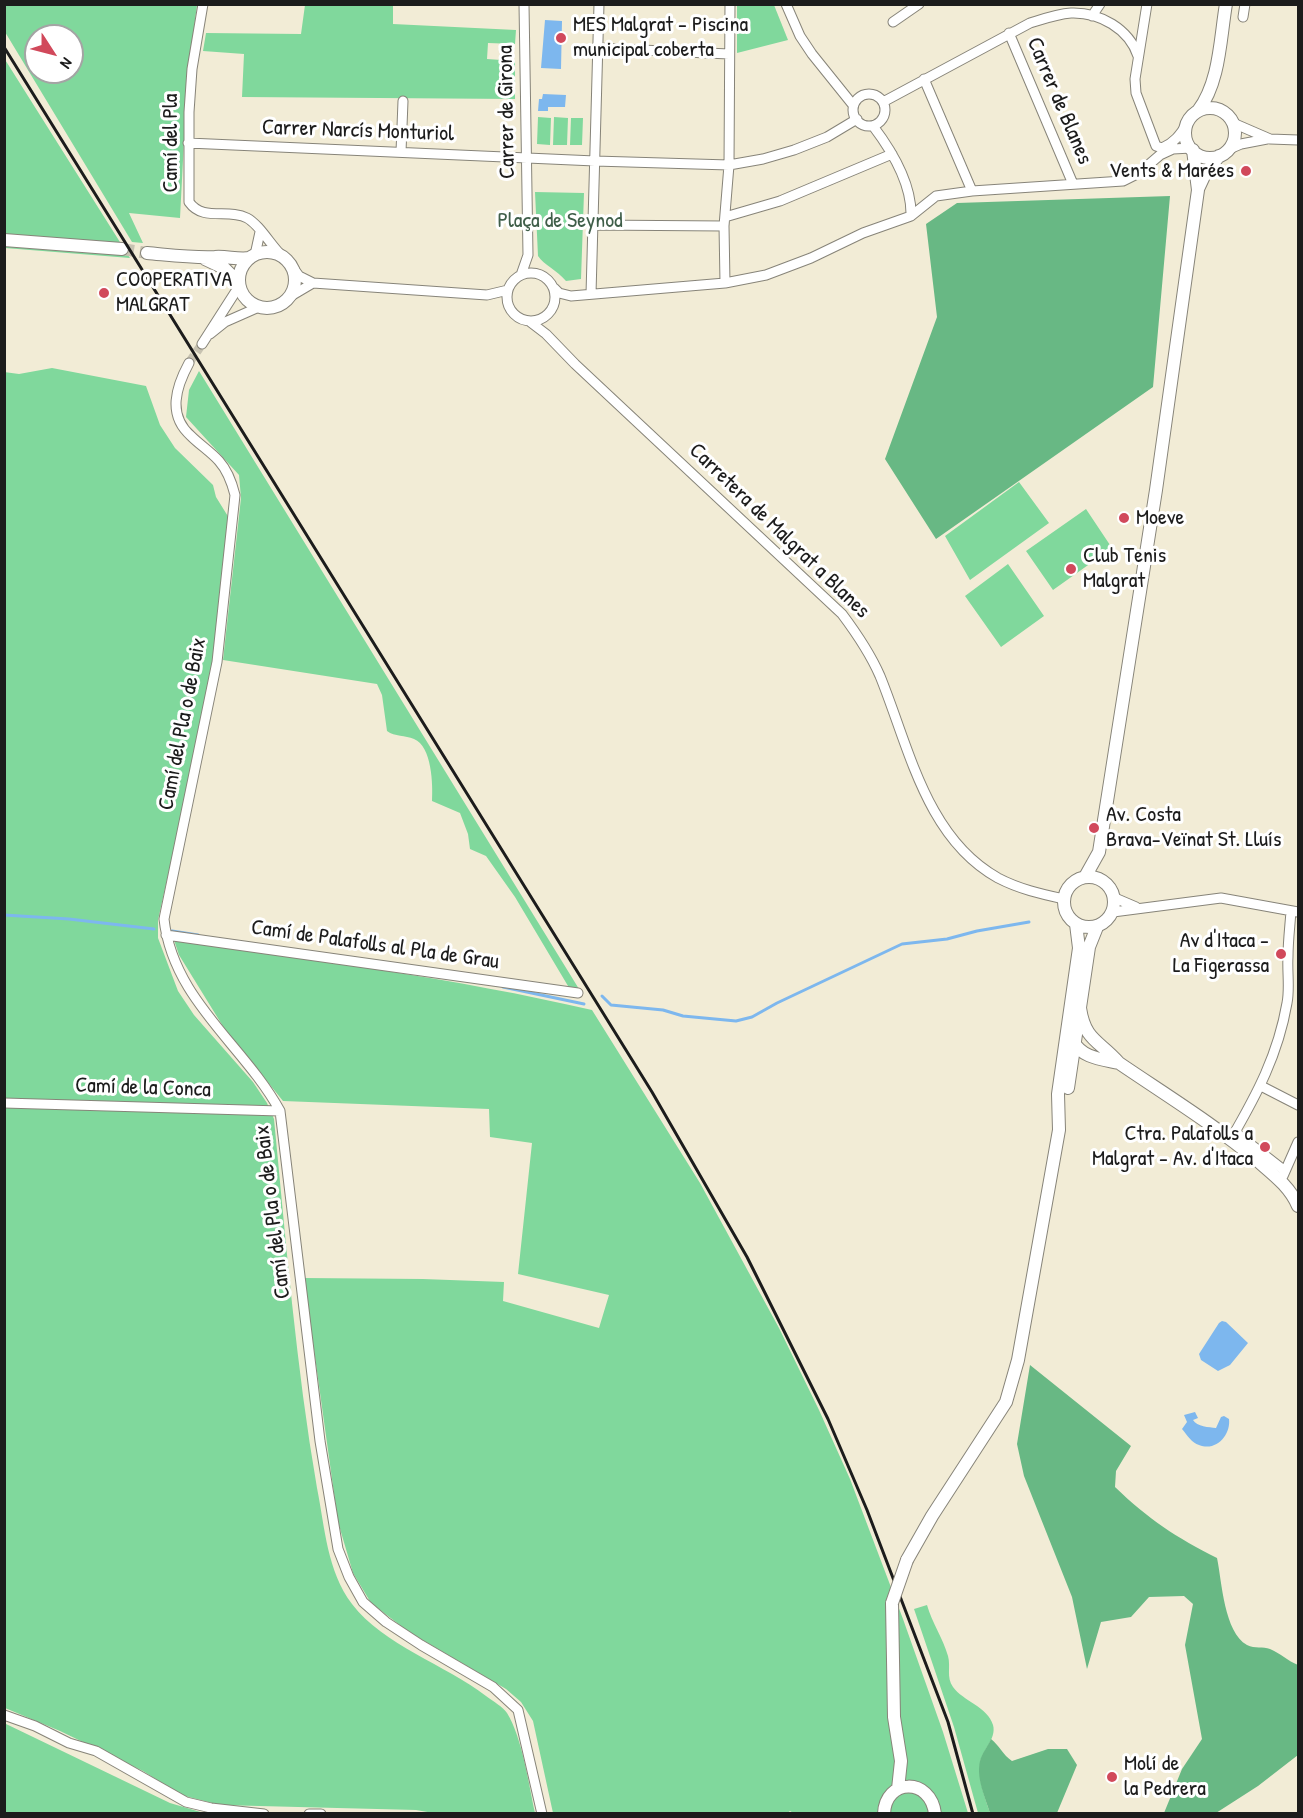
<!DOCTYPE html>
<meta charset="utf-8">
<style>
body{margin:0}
#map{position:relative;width:1303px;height:1818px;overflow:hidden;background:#f2ecd6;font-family:"Patrick Hand",sans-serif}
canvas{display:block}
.frame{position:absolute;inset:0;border:6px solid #1c1c1c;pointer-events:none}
.north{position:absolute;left:24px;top:24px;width:60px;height:60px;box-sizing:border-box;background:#fff;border:2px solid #a4a4a4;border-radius:50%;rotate:126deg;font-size:16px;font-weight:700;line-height:24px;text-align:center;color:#1c1c1c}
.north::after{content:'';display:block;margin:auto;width:21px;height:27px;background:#d1495b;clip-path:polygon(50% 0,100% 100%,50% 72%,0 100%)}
</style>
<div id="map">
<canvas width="1303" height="1818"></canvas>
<div class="frame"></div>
<div class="north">N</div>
</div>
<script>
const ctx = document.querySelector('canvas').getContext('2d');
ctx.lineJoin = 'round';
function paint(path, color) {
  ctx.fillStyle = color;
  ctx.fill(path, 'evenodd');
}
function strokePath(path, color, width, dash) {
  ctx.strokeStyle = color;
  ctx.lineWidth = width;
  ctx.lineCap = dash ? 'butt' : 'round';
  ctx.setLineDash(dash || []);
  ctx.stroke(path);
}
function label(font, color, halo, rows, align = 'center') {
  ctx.font = font + ' "Patrick Hand",sans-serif';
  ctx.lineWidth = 6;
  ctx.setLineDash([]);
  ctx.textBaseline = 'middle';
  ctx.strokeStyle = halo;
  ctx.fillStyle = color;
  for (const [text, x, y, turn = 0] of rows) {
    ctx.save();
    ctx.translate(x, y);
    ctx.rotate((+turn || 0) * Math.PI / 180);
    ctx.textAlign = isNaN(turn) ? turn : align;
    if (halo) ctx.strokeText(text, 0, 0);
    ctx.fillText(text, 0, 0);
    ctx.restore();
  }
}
const green = new Path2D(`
 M 5,5 L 197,5 L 187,83 L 180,218 L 129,213 L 143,243 L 132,242 L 5,32 ZM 36,36 L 72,36 L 72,72 L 36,72 Z
 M 305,5 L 393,5 L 393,24 L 516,30 L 515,44 L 488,43 L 487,59 L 515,61 L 515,99 L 242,97 L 244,54 L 203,51 L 206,33 L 301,34 Z
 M 737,5 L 774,5 L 788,40 L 737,53 Z
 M 4,58 L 130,258 L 5,248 Z
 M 538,117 L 551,118 L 550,145 L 537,144 Z
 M 554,117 L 568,118 L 567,145 L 553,145 Z
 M 571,118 L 583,118 L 582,145 L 570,145 Z
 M 535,192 L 584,193 L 581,279 L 566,281 C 557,270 544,265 538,256 Z
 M 52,368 L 146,386 L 160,425 L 175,448 L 213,485 L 216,497 L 229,518 L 213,661 L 191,772 L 158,920 L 158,938 L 178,991 L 194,1015 L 253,1082 L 267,1103 L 274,1119 C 286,1242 296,1366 317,1488 C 325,1528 327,1571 352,1604 C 383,1645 446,1665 486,1696 C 493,1701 503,1707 507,1713 C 522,1737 529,1785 535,1813 L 439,1814 L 416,1810 L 220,1805 L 181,1795 L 143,1771 L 60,1731 L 5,1708 L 4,372 L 19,374 Z
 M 199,371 L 579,989 L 571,991 L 515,897 L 486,856 L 470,849 L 468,834 L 460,813 L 432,801 C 433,785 432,746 414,739 C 405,735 395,737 387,731 L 382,695 L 377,684 L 223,660 L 241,498 L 239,475 L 186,417 L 189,390 Z
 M 1019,482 L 1049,523 L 970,580 L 945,536 Z
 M 1086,509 L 1112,548 L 1053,590 L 1026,551 Z
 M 1008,564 L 1044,616 L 1001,647 L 965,596 Z
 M 174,940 C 314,960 454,978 592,1010 L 700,1183 L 779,1328 L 819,1410 L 850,1479 L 903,1619 L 943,1732 L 968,1813 L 795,1814 L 790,1811 L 786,1814 L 553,1813 L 533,1721 L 521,1702 L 506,1689 L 409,1632 L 371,1603 L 353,1573 L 338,1522 L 304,1278 L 423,1279 L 504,1282 L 503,1301 L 599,1328 L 609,1295 L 518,1274 L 532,1143 L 490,1137 L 489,1109 L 283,1101 L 224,1028 L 179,955 Z
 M 927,1605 C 932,1623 943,1638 948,1656 C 951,1667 946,1677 953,1687 C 963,1701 988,1707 993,1725 C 997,1739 981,1751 980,1764 C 978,1780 985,1798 990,1813 L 978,1813 L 954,1727 L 914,1609 Z
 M 4,1723 L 170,1803 L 204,1813 L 5,1813 Z`);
const forest = new Path2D(`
 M 1170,196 L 1153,387 L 936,539 L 885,459 L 937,317 L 926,224 L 957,203 Z
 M 1030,1365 L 1131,1446 L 1116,1471 L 1115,1487 C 1148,1519 1177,1538 1217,1558 C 1222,1582 1224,1632 1247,1645 C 1255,1649 1263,1646 1270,1649 C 1280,1653 1288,1661 1298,1665 L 1298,1755 L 1258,1786 L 1216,1813 L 1164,1813 L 1182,1769 L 1202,1739 L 1185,1645 L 1193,1604 L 1184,1596 L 1149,1597 L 1131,1617 L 1101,1622 L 1087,1669 L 1072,1597 L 1024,1476 L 1017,1444 Z
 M 991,1739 C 999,1745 1003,1755 1012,1761 L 1048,1749 L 1067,1749 L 1077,1765 L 1057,1813 L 990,1813 C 985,1797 976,1778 980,1761 C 982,1753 988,1746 991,1739 Z`);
const water = new Path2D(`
 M 545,20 L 562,21 L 561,69 L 541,68 Z
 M 543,94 L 566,95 L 565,107 L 548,107 L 548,111 L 538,111 L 539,99 L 542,99 Z
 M 1222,1321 L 1226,1322 L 1248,1343 L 1230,1365 L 1218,1371 L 1201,1360 L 1199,1354 L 1219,1323 Z
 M 1195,1412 L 1198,1418 L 1193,1420 C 1197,1427 1209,1427 1216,1428 L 1221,1417 L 1224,1416 L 1229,1419 C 1231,1434 1217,1452 1199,1445 C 1192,1443 1187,1435 1182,1429 L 1187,1422 L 1184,1415 Z`);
const stream = new Path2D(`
 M 4,915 L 69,919 L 154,929
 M 172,931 L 198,935
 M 503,987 L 584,1004
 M 602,996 L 611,1005 L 663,1010 L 683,1016 L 736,1021 L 752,1017 L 777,1003 L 902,944 L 947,939 L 977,931 L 1029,922`);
const minorTunnel = new Path2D(`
 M 189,363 L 202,344`);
const tertiaryTunnel = new Path2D(`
 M 122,249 L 147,253`);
const minor = new Path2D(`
 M 203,4 L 192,69 L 189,112 L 189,202 C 203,222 228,208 247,218 C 260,225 271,246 283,257
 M 786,4 L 800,36 L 812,54 L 853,105
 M 1147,4 L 1135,79 L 1136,93 L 1156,146 L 1162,148 C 1174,143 1180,135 1187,124
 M 1092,16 L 1100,4
 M 1243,17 L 1245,4
 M 893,22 L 919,4
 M 1009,33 L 1073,184
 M 598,48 L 729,54
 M 924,79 L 972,191
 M853 110a16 16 0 1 1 32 0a16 16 0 1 1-32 0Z
 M 883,102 L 1030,23 C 1043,19 1057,14 1071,13 C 1100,12 1129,29 1138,56
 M 1233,123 L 1270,139 L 1298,140
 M 873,126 C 892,151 912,184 911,216
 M 188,143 L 595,161 L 729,165 L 763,159 L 794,150 L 827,137 L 857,119
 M 1227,150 L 1241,144 L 1267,139
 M 401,152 L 403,101
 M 725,217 L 780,201 L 892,154
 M 593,225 L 724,226
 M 255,255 L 260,232
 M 291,265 L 299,276 L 313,283 L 487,295 L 508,290
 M507 297a24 24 0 1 1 48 0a24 24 0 1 1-48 0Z
 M 521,275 L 528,255 L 524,4
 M 725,283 L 724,226 L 729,165 L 730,4
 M 554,288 L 559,293 L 571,296 L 725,283 L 766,275 L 811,258 L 863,233 L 911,216 L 936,196 L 972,191 L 1123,181 L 1139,173 L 1160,155 L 1173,149 L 1191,148
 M 591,294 L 599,4
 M 291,296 L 313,283
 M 529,321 L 546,334 L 575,364 L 842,614 C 857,634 870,653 880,676 C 909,747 926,838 998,878 C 1019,889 1041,894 1064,899
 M 210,334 L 225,322 L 259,307
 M 202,344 L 236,291 L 239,282
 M 189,363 C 176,387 167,415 191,436 C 200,445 211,452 219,461 C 228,471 232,483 235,495 L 217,662 L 164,919 C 173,1000 244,1045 280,1111 L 320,1441 L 338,1549 L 349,1577 L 363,1602 L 386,1622 L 421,1645 L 493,1687 L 518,1710 L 542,1814
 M 1115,898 L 1136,907
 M 1113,912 L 1221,898 L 1298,912
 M 166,935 L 578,993
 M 1261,1086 L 1298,1105
 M 4,1103 L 280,1111
 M 1235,1132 L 1285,1171
 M 1231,1139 C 1257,1094 1278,1055 1287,1003 C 1290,988 1287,972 1288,957 C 1288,941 1290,926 1291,911
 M 1283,1176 L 1298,1142
 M 4,1715 L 35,1726 L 69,1743 L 96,1751 L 186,1802 L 211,1808 L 264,1814
 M 309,1814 L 321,1814`);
const tertiary = new Path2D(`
 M1185 133a25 25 0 1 1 50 0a25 25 0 1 1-50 0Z
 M 1198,111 C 1220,82 1220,39 1226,4
 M 1198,189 L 1205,174 L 1219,156
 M 4,240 L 122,249
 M239 280a28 28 0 1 1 56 0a28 28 0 1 1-56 0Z
 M 147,253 C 170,255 192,258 215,257 C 227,256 238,260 250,258
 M 205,259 L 224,268 L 234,278 L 239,279
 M1064 902a25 25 0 1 1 50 0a25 25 0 1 1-50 0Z
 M 1085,877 L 1099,852 L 1156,490 L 1198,190 L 1193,150
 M 1080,1008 C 1085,1041 1099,1040 1119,1063 C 1166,1095 1215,1125 1259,1162 C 1274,1175 1290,1187 1298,1206
 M 1073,1041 C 1082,1058 1101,1059 1119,1063
 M 1068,1088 L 1089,947 L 1097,927
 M 907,1560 L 932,1516 L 1006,1402 L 1018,1360 L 1059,1130 L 1058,1094 L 1079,948 L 1076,924
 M 892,1603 L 894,1717 L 901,1761 L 898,1789
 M 884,1814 C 885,1778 931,1777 935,1814`);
const rail = new Path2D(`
 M 4,47 L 652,1092 L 747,1257 L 828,1419 L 867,1510 L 948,1722 L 973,1814`);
const tertiaryBridge = new Path2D(`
 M 892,1603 L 907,1560`);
const markers = [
 [561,38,6,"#d1495b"],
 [1246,171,6,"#d1495b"],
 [104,293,6,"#d1495b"],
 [1124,518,6,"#d1495b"],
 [1071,569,6,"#d1495b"],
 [1094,828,6,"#d1495b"],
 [1281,954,6,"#d1495b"],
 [1265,1147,6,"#d1495b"],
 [1112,1777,6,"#d1495b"]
];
const poiNames = [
 ["MES Malgrat - Piscina",573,25],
 ["municipal coberta",573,50],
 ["Vents & Marées",1234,171,"right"],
 ["COOPERATIVA",116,280],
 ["MALGRAT",116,305],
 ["Moeve",1136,518],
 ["Club Tenis",1083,556],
 ["Malgrat",1083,581],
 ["Av. Costa",1106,815],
 ["Brava-Veïnat St. Lluís",1106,840],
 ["Av d'Itaca -",1269,941,"right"],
 ["La Figerassa",1269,966,"right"],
 ["Ctra. Palafolls a",1253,1134,"right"],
 ["Malgrat - Av. d'Itaca",1253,1159,"right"],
 ["Molí de",1124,1764],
 ["la Pedrera",1124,1789]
];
const streetNames = [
 ["Carrer de Blanes",1059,101,67],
 ["Carrer de Girona",507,112,-91],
 ["Carrer Narcís Monturiol",358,131,2],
 ["Camí del Pla",171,143,-90],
 ["Carretera de Malgrat a Blanes",779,531,44],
 ["Camí del Pla o de Baix",183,724,-79],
 ["Camí de Palafolls al Pla de Grau",375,945,8],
 ["Camí de la Conca",143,1088,2],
 ["Camí del Pla o de Baix",273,1212,-97]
];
const parkNames = [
 ["Plaça de Seynod",560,221]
];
paint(green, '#80d89c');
paint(forest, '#68b884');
paint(water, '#7db7ee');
strokePath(stream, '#7db7ee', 3);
strokePath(minorTunnel, '#c7c2b1', 9, [9, 4.5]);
strokePath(tertiaryTunnel, '#c7c2b1', 12, [12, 6]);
strokePath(minor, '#878479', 11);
strokePath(tertiary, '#878479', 14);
strokePath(minor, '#fff', 9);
strokePath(tertiary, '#fff', 12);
strokePath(rail, '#1c1c1c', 3);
strokePath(tertiaryBridge, '#878479', 14, []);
strokePath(tertiaryBridge, '#fff', 12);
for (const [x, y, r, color] of markers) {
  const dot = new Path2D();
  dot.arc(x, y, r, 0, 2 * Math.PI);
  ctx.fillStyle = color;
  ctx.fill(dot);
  strokePath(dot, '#fff', 2);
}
label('22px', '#1c1c1c', '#fff', poiNames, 'left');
label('22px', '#1c1c1c', '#fff', streetNames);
label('22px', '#3f5e49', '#fff', parkNames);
</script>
